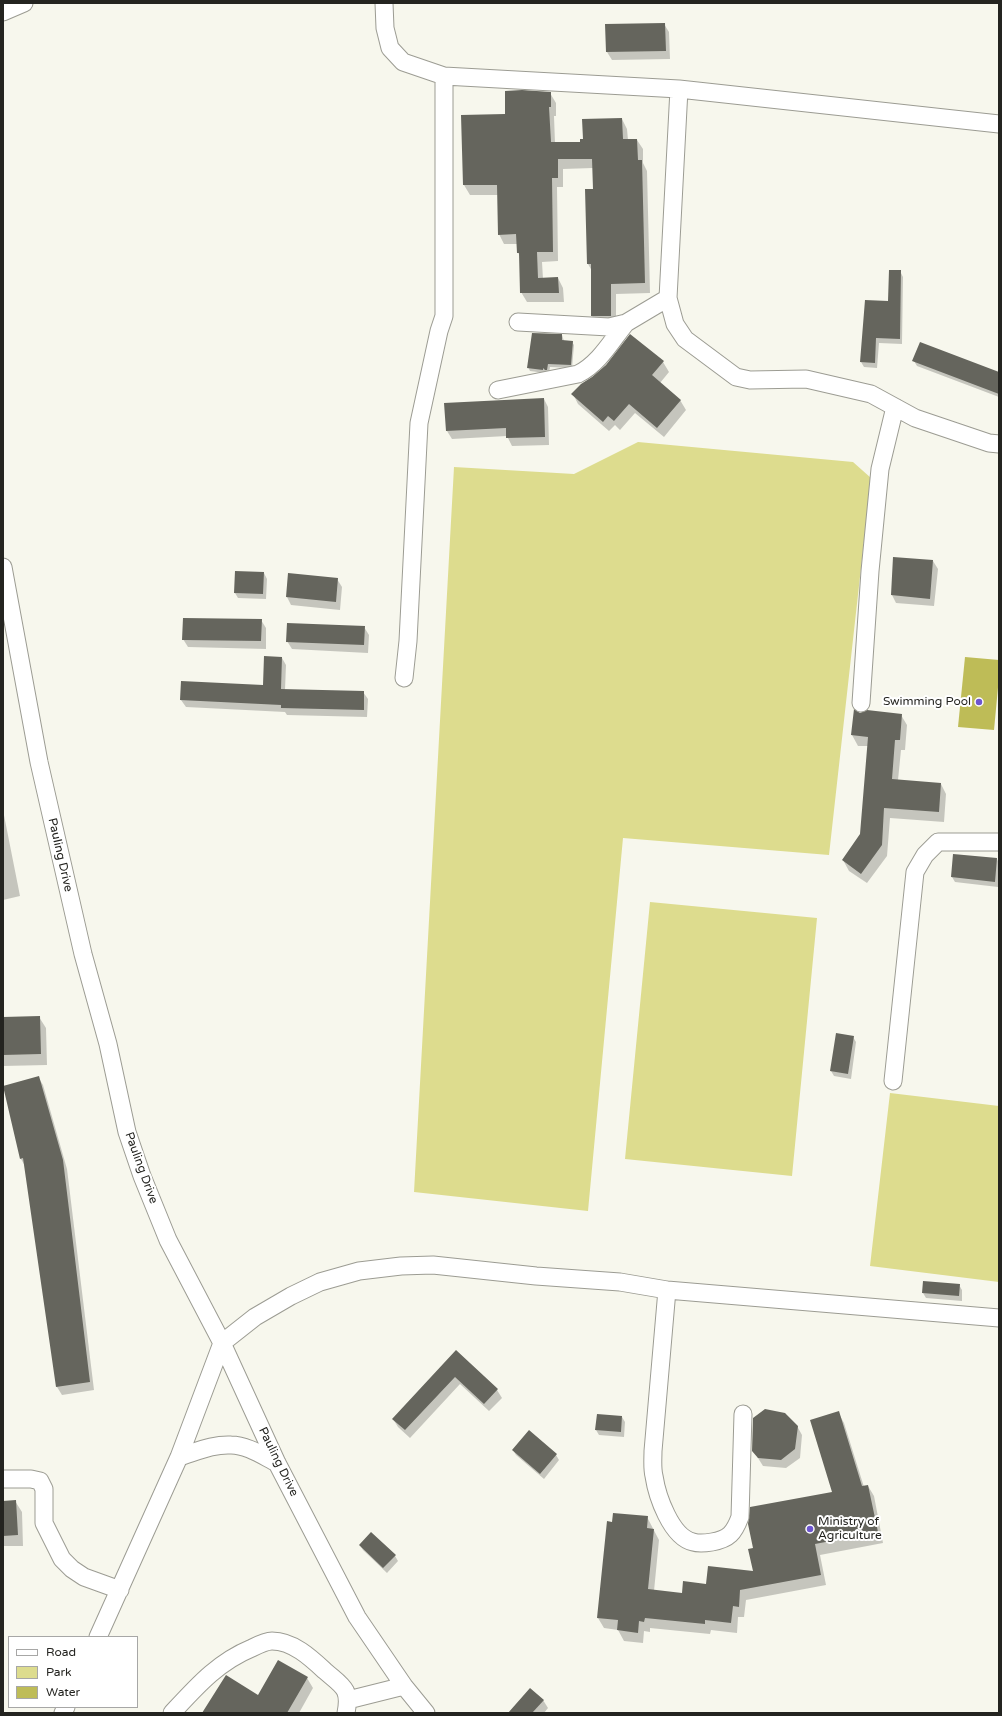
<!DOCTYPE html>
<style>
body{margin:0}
#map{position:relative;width:1002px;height:1716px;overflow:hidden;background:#f7f7ed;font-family:"Varela Round",sans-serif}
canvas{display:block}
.frame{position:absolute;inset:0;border:4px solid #242420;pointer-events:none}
.legend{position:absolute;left:8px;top:1636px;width:130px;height:72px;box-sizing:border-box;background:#fff;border:1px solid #a7a7a6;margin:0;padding:5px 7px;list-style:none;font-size:12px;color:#242420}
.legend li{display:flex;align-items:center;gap:8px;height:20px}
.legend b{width:20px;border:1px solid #a7a7a6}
</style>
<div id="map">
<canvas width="1002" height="1716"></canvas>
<div class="frame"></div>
<ul class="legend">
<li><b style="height:5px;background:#fff"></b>Road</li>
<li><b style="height:11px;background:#dddc8e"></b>Park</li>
<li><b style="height:11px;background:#bebc57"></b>Water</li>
</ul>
</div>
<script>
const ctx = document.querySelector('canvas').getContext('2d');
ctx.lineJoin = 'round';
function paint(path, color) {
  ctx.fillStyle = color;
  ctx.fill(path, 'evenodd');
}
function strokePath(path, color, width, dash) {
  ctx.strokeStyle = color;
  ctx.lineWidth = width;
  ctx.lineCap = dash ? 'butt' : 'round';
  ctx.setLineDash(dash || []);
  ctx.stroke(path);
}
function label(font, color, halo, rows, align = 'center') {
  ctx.font = font + ' "Varela Round",sans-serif';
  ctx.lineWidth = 4;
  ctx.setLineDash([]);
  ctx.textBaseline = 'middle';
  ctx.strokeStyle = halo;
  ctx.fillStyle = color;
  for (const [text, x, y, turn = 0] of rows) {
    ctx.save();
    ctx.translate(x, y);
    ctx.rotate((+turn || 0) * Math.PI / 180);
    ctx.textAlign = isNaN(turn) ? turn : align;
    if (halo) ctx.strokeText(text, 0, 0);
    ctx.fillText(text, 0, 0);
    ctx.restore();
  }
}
const green = new Path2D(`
 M 638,442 L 853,462 L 871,478 L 829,855 L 623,838 L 588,1211 L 414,1192 L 454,467 L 574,474 Z
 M 650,902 L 817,918 L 792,1176 L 625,1159 Z
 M 890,1093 L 999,1106 L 999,1282 L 870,1266 Z`);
const water = new Path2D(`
 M 965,657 L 999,660 L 999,677 L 994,730 L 958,727 Z`);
const shadow = new Path2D(`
 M 664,24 L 669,32 L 670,59 L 612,60 L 607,52 L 606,25 Z
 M 550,93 L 556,103 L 556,116 L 554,116 L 555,143 L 581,143 L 622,119 L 627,129 L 628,140 L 637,140 L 643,149 L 643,163 L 647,171 L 650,293 L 616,294 L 616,326 L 598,326 L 592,316 L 592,271 L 588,264 L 586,190 L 594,190 L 593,168 L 563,169 L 563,187 L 557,187 L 558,261 L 542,262 L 543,279 L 558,278 L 563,288 L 564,302 L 527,302 L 521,292 L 520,257 L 518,252 L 517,244 L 504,244 L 499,234 L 498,195 L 470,195 L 464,185 L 462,116 L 506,115 Z
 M 900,271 L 903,277 L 902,344 L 879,343 L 877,368 L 864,367 L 861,362 L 889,302 Z
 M 562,335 L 564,341 L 572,342 L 574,345 L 572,368 L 550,367 L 549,373 L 545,371 L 545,373 L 530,371 L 528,367 Z
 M 914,361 L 999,374 L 999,397 L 917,366 Z
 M 663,362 L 669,372 L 660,383 L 680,400 L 686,410 L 664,437 L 635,413 L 620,430 L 615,425 L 609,431 L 578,404 L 573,394 L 592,378 Z
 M 544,399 L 548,407 L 549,445 L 512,446 L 507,436 L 452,439 L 447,431 Z
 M 933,561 L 938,569 L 934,606 L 896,603 L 892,595 Z
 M 264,573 L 267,579 L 266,599 L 238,598 L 235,593 Z
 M 337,579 L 342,587 L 340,610 L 291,605 L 287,597 Z
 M 261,620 L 266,628 L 266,649 L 188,647 L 183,639 Z
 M 364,627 L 369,635 L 368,653 L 292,649 L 287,641 Z
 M 282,658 L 286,665 L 285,690 L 363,692 L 368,699 L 367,717 L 287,715 L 285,712 L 186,707 L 181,700 L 264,686 Z
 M 855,711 L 860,714 L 901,715 L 907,725 L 905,750 L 901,750 L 898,780 L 941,784 L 946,794 L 944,822 L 890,818 L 887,856 L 867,883 L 849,871 L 843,860 L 861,835 L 868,746 L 858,746 L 852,735 Z
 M 3,810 L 20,896 L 3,900 Z
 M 954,855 L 997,859 L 999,863 L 998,887 L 955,882 L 952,877 Z
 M 39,1017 L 46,1028 L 47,1065 L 3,1066 L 3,1018 Z
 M 853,1037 L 856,1042 L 851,1079 L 834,1076 L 831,1071 Z
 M 38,1077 L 43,1085 L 67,1169 L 94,1390 L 62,1395 L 57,1387 L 25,1166 L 21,1159 Z
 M 959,1285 L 962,1290 L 962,1301 L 926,1298 L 923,1293 Z
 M 456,1352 L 497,1390 L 502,1398 L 489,1411 L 460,1384 L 410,1438 L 398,1427 L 393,1419 Z
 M 838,1412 L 844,1423 L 864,1487 L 868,1486 L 874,1496 L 883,1543 L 820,1555 L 826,1585 L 746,1600 L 744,1617 L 738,1617 L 737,1633 L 711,1630 L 710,1634 L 650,1628 L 650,1632 L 644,1631 L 643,1643 L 624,1641 L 618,1630 L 604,1628 L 598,1618 L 613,1523 L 647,1517 L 659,1540 L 654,1591 L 683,1594 L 707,1585 L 754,1572 L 754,1549 L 833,1492 Z
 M 622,1417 L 625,1422 L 624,1437 L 599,1435 L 596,1430 Z
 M 797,1426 L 802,1435 L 800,1458 L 786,1468 L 763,1466 L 753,1450 Z
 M 529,1431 L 556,1455 L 559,1460 L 544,1479 L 516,1455 L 513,1450 Z
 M 15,1501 L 22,1512 L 23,1546 L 3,1546 L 3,1502 Z
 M 360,1545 L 395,1556 L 398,1561 L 387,1573 L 363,1550 Z
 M 307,1678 L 313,1688 L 299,1713 L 203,1713 L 258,1696 Z
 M 543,1700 L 548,1708 L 544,1713 L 509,1713 Z`);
const building = new Path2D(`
 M 665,23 L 666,51 L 606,52 L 605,24 Z
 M 522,90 L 551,92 L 551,107 L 549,107 L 551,142 L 580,142 L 580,139 L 583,139 L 582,119 L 622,118 L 623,139 L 637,139 L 638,160 L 642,160 L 645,283 L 611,284 L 611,316 L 591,316 L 591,264 L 587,264 L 585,189 L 593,189 L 592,159 L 558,159 L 558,178 L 552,178 L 553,252 L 537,252 L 538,278 L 558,277 L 559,293 L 520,293 L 519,253 L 517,253 L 516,234 L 498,235 L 497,185 L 463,185 L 461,115 L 505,114 L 505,91 Z
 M 889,270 L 901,270 L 900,339 L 876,338 L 875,363 L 860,362 L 865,300 L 888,301 Z
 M 532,333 L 562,334 L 562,340 L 573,341 L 571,365 L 548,364 L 547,370 L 545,370 L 543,368 L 543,370 L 527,368 Z
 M 630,334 L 664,361 L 652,375 L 681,400 L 657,428 L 629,404 L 614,421 L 608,416 L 603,422 L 571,394 L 581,384 L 592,377 L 606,365 Z
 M 920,342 L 999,372 L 999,394 L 912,361 Z
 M 544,398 L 545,437 L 506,438 L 506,428 L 446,431 L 444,403 Z
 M 893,557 L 933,560 L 930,599 L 891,595 Z
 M 235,571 L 264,572 L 263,594 L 234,593 Z
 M 288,573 L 338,578 L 336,602 L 286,597 Z
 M 183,618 L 262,619 L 261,641 L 182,640 Z
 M 287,623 L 365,626 L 364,645 L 286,642 Z
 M 264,656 L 282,657 L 281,689 L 364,691 L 364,710 L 281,708 L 281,705 L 180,700 L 181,681 L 263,685 Z
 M 854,709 L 860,713 L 867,710 L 902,714 L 900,740 L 895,740 L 892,779 L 941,783 L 939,812 L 884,808 L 882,845 L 861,874 L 842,860 L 860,834 L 868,737 L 851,735 Z
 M 953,854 L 997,858 L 995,882 L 951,877 Z
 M 40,1016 L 41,1054 L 3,1055 L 3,1017 Z
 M 836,1033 L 854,1036 L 848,1074 L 830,1071 Z
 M 39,1076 L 63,1160 L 90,1382 L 56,1387 L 23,1158 L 20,1159 L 3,1086 Z
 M 923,1281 L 960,1284 L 959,1296 L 922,1293 Z
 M 456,1350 L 498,1389 L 484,1404 L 455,1377 L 405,1430 L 392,1419 Z
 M 765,1409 L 785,1413 L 798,1426 L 795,1449 L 781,1460 L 758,1458 L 752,1451 L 753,1418 Z
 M 839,1411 L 862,1486 L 868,1485 L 878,1532 L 815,1544 L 821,1575 L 740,1590 L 739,1607 L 733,1606 L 731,1623 L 705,1620 L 705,1624 L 645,1618 L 644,1622 L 639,1621 L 638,1633 L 617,1630 L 618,1620 L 597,1618 L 607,1521 L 612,1522 L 613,1513 L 648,1516 L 647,1528 L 654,1529 L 648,1589 L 682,1593 L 683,1581 L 706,1584 L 708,1566 L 753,1571 L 748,1549 L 753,1548 L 748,1524 L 750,1507 L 832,1492 L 810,1420 Z
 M 597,1414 L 622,1416 L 621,1432 L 595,1430 Z
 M 529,1430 L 557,1454 L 540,1474 L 512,1450 Z
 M 16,1500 L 18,1535 L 3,1536 L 3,1501 Z
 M 371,1532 L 396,1555 L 383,1568 L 359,1545 Z
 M 278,1660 L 308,1677 L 287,1713 L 202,1713 L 226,1675 L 258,1695 Z
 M 530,1688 L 544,1700 L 532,1713 L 508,1713 Z`);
const minor = new Path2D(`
 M 384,3 L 385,28 L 390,48 L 403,62 L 444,76 L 679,89 L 999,124
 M 3,12 L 24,3
 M 679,89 L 668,298 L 675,324 L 685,339 L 736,377 L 750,380 L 806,379 L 871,394 L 915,418 L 989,443 L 999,444
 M 518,322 L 609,327 L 626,323 L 668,298
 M 498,390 L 578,374 C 599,364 612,340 626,323
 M 3,567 L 39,762 L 83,954 L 108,1044 L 127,1132 L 142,1176 L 168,1240 L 222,1343 L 277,1463 L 357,1617 L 404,1686 L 426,1713
 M 404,678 L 408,641 L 419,423 L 439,331 L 444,316 L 444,76
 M 861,703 L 870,571 L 880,469 L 895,407
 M 893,1081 L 915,872 L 925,855 L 938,842 L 999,842
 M 667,1290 L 653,1451 C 653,1459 652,1468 654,1476 C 657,1496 671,1537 693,1542 C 699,1544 706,1543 712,1542 C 729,1539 734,1533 740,1517 L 743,1414
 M 179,1457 C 196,1452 213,1444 231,1445 C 247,1445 263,1456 277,1463
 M 3,1479 L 31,1479 L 40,1481 L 44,1489 L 44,1523 L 62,1559 L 72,1569 L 84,1577 L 120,1590
 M 98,1637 L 179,1457 L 222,1343 L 255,1317 L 291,1296 L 320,1282 L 359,1271 L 401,1266 L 433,1265 L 536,1276 L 620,1282 L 667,1290 L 999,1318
 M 348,1700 L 404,1686
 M 63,1713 L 66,1707
 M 172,1713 C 197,1686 218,1662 252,1648 C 258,1645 266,1641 272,1641 C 293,1641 311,1658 325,1671 C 342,1686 351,1688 346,1713`);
const markers = [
 [979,702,4,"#6d55cf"],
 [810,1529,4,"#6d55cf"]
];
const poiNames = [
 ["Swimming Pool",971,702],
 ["Ministry of",818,1522,"left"],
 ["Agriculture",818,1536,"left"]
];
const streetNames = [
 ["Pauling Drive",60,855,77],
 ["Pauling Drive",141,1168,70],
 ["Pauling Drive",278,1462,64]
];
paint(green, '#dddc8e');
paint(water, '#bebc57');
paint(shadow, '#0003');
paint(building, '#65655d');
strokePath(minor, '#9c9c93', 19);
strokePath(minor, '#fff', 17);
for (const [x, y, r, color] of markers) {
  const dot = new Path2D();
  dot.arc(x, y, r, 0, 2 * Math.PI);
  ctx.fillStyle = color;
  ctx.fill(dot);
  strokePath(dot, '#fff', 1.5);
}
label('12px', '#242420', '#fff', poiNames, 'right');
label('12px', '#242420', '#fff', streetNames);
</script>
